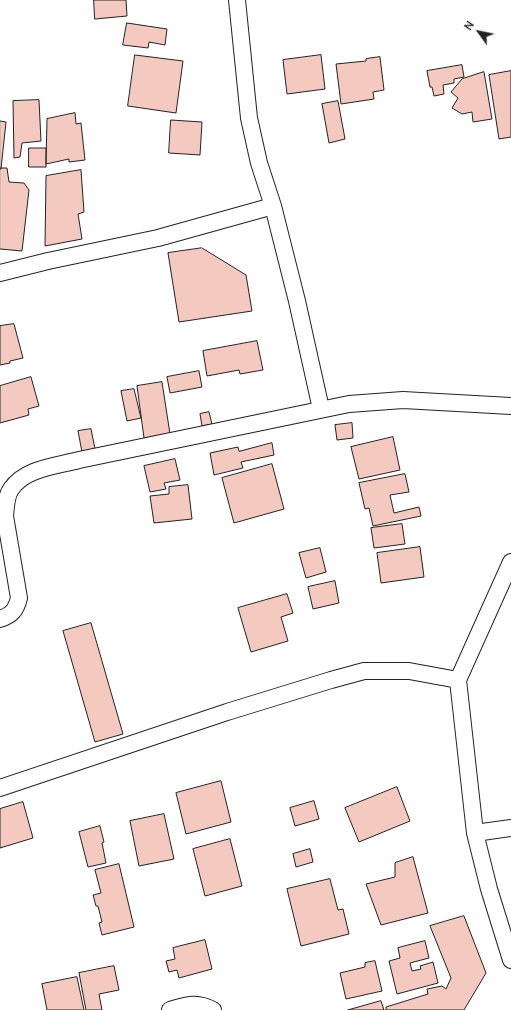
<!DOCTYPE html>
<style>
body{margin:0}
#map{position:relative;width:511px;height:1010px;overflow:hidden;background:#fff;font-family:Manrope,sans-serif}
canvas{display:block}
.north{position:absolute;left:459px;top:12px;width:40px;height:40px;-webkit-text-stroke:3px #fff;paint-order:stroke;rotate:303deg;font-size:11px;font-weight:700;line-height:16px;text-align:center;color:#222}
.north::after{content:'';display:block;margin:auto;width:14px;height:18px;background:#222;clip-path:polygon(50% 0,100% 100%,50% 72%,0 100%)}
</style>
<div id="map">
<canvas width="511" height="1010"></canvas>
<div class="north">N</div>
</div>
<script>
const ctx = document.querySelector('canvas').getContext('2d');
ctx.lineJoin = 'round';
function paint(path, color) {
  ctx.fillStyle = color;
  ctx.fill(path, 'evenodd');
}
function strokePath(path, color, width, dash) {
  ctx.strokeStyle = color;
  ctx.lineWidth = width;
  ctx.lineCap = dash ? 'butt' : 'round';
  ctx.setLineDash(dash || []);
  ctx.stroke(path);
}
const building = new Path2D(`
 M 94,0 L 126,0 L 127,16 L 95,19 Z
 M 127,23 L 167,29 L 165,45 L 149,42 L 148,48 L 123,45 Z
 M 135,55 L 183,61 L 176,113 L 128,106 Z
 M 321,55 L 325,89 L 287,94 L 283,60 Z
 M 380,57 L 384,90 L 373,92 L 374,99 L 341,104 L 336,64 L 366,61 L 366,59 Z
 M 462,65 L 464,77 L 454,79 L 454,83 L 443,85 L 444,94 L 434,96 L 432,87 L 430,87 L 427,71 Z
 M 511,71 L 511,137 L 499,139 L 489,75 Z
 M 484,72 L 492,119 L 473,122 L 472,112 L 462,114 L 452,108 L 458,98 L 451,92 L 462,79 Z
 M 39,100 L 41,141 L 22,143 L 20,157 L 14,158 L 13,101 Z
 M 338,101 L 345,139 L 329,143 L 322,104 Z
 M 75,113 L 76,124 L 81,123 L 85,160 L 69,162 L 69,159 L 46,164 L 47,119 Z
 M 171,120 L 202,122 L 200,155 L 169,153 Z
 M 0,121 L 6,122 L 1,169 L 0,169 Z
 M 29,148 L 46,148 L 46,167 L 29,167 Z
 M 0,168 L 7,168 L 9,182 L 24,183 L 29,190 L 22,251 L 0,249 Z
 M 81,170 L 84,212 L 78,214 L 82,239 L 45,246 L 46,176 Z
 M 202,248 L 246,275 L 252,311 L 179,322 L 168,253 Z
 M 14,324 L 23,358 L 10,361 L 10,363 L 0,365 L 0,326 Z
 M 257,341 L 263,370 L 240,374 L 239,370 L 207,376 L 203,351 Z
 M 199,371 L 202,387 L 170,393 L 167,377 Z
 M 31,377 L 39,406 L 28,409 L 29,415 L 0,423 L 0,386 Z
 M 162,382 L 170,434 L 144,438 L 137,386 Z
 M 134,389 L 141,418 L 127,421 L 121,391 Z
 M 209,412 L 212,424 L 202,426 L 200,414 Z
 M 352,423 L 353,438 L 337,440 L 335,425 Z
 M 91,429 L 95,449 L 82,452 L 78,431 Z
 M 393,437 L 400,470 L 359,479 L 351,447 Z
 M 272,443 L 274,455 L 241,462 L 243,468 L 214,475 L 210,453 L 238,447 L 239,451 Z
 M 175,459 L 180,480 L 164,483 L 166,489 L 150,492 L 144,466 Z
 M 272,464 L 284,509 L 234,523 L 222,478 Z
 M 405,474 L 409,492 L 390,495 L 394,513 L 419,507 L 421,516 L 373,526 L 369,508 L 365,509 L 359,483 Z
 M 188,485 L 192,519 L 154,523 L 150,496 L 169,494 L 169,487 Z
 M 402,524 L 405,544 L 374,548 L 371,528 Z
 M 420,547 L 424,577 L 381,583 L 377,553 Z
 M 320,548 L 326,572 L 306,578 L 299,553 Z
 M 335,581 L 339,603 L 313,609 L 308,587 Z
 M 287,594 L 293,613 L 281,617 L 288,641 L 251,652 L 238,608 Z
 M 91,623 L 123,734 L 95,742 L 63,631 Z
 M 221,781 L 231,822 L 186,834 L 176,793 Z
 M 397,787 L 410,821 L 359,842 L 345,808 Z
 M 314,801 L 319,819 L 295,826 L 290,808 Z
 M 23,802 L 33,838 L 0,848 L 0,809 Z
 M 164,814 L 174,859 L 139,866 L 130,821 Z
 M 100,826 L 104,842 L 102,843 L 106,863 L 88,867 L 79,832 Z
 M 230,839 L 242,886 L 205,896 L 193,849 Z
 M 310,849 L 313,862 L 296,867 L 293,854 Z
 M 413,857 L 428,913 L 381,925 L 366,884 L 395,877 L 395,863 Z
 M 119,864 L 134,927 L 102,935 L 99,923 L 102,922 L 98,906 L 96,906 L 93,895 L 101,893 L 95,870 Z
 M 330,879 L 338,910 L 343,909 L 349,934 L 301,946 L 287,889 Z
 M 464,916 L 486,973 L 464,1010 L 386,1010 L 386,1007 L 428,994 L 427,989 L 442,986 L 446,989 L 451,978 L 430,926 Z
 M 205,940 L 212,969 L 179,978 L 177,970 L 169,972 L 166,961 L 175,959 L 173,948 Z
 M 425,941 L 429,958 L 410,963 L 412,971 L 421,969 L 420,966 L 433,962 L 438,983 L 397,994 L 389,961 L 400,958 L 398,948 Z
 M 375,961 L 382,991 L 346,999 L 340,973 L 365,967 L 365,963 Z
 M 114,966 L 119,990 L 99,994 L 102,1010 L 86,1010 L 79,973 Z
 M 77,977 L 84,1010 L 47,1010 L 42,984 Z
 M 381,1001 L 384,1010 L 348,1010 Z`);
const minor = new Path2D(`
 M 237,0 L 249,118 L 259,163 L 273,206 L 297,301 L 321,409
 M 0,273 L 48,261 L 158,238 L 273,206
 M 511,562 L 458,680 L 475,833 L 489,889 L 511,960
 M 0,619 C 12,615 16,610 19,598 L 5,516 C 6,507 6,496 11,489 C 25,468 57,466 79,460 L 349,404 L 403,400 L 511,406
 M 0,788 L 227,712 L 331,680 L 364,671 L 409,671 L 458,680
 M 475,833 L 511,828
 M 170,1010 C 186,1005 197,1001 213,1010`);
paint(building, '#f3c9c0');
strokePath(building, '#222', 1);
strokePath(minor, '#222', 18);
strokePath(minor, '#fff', 16);
</script>
